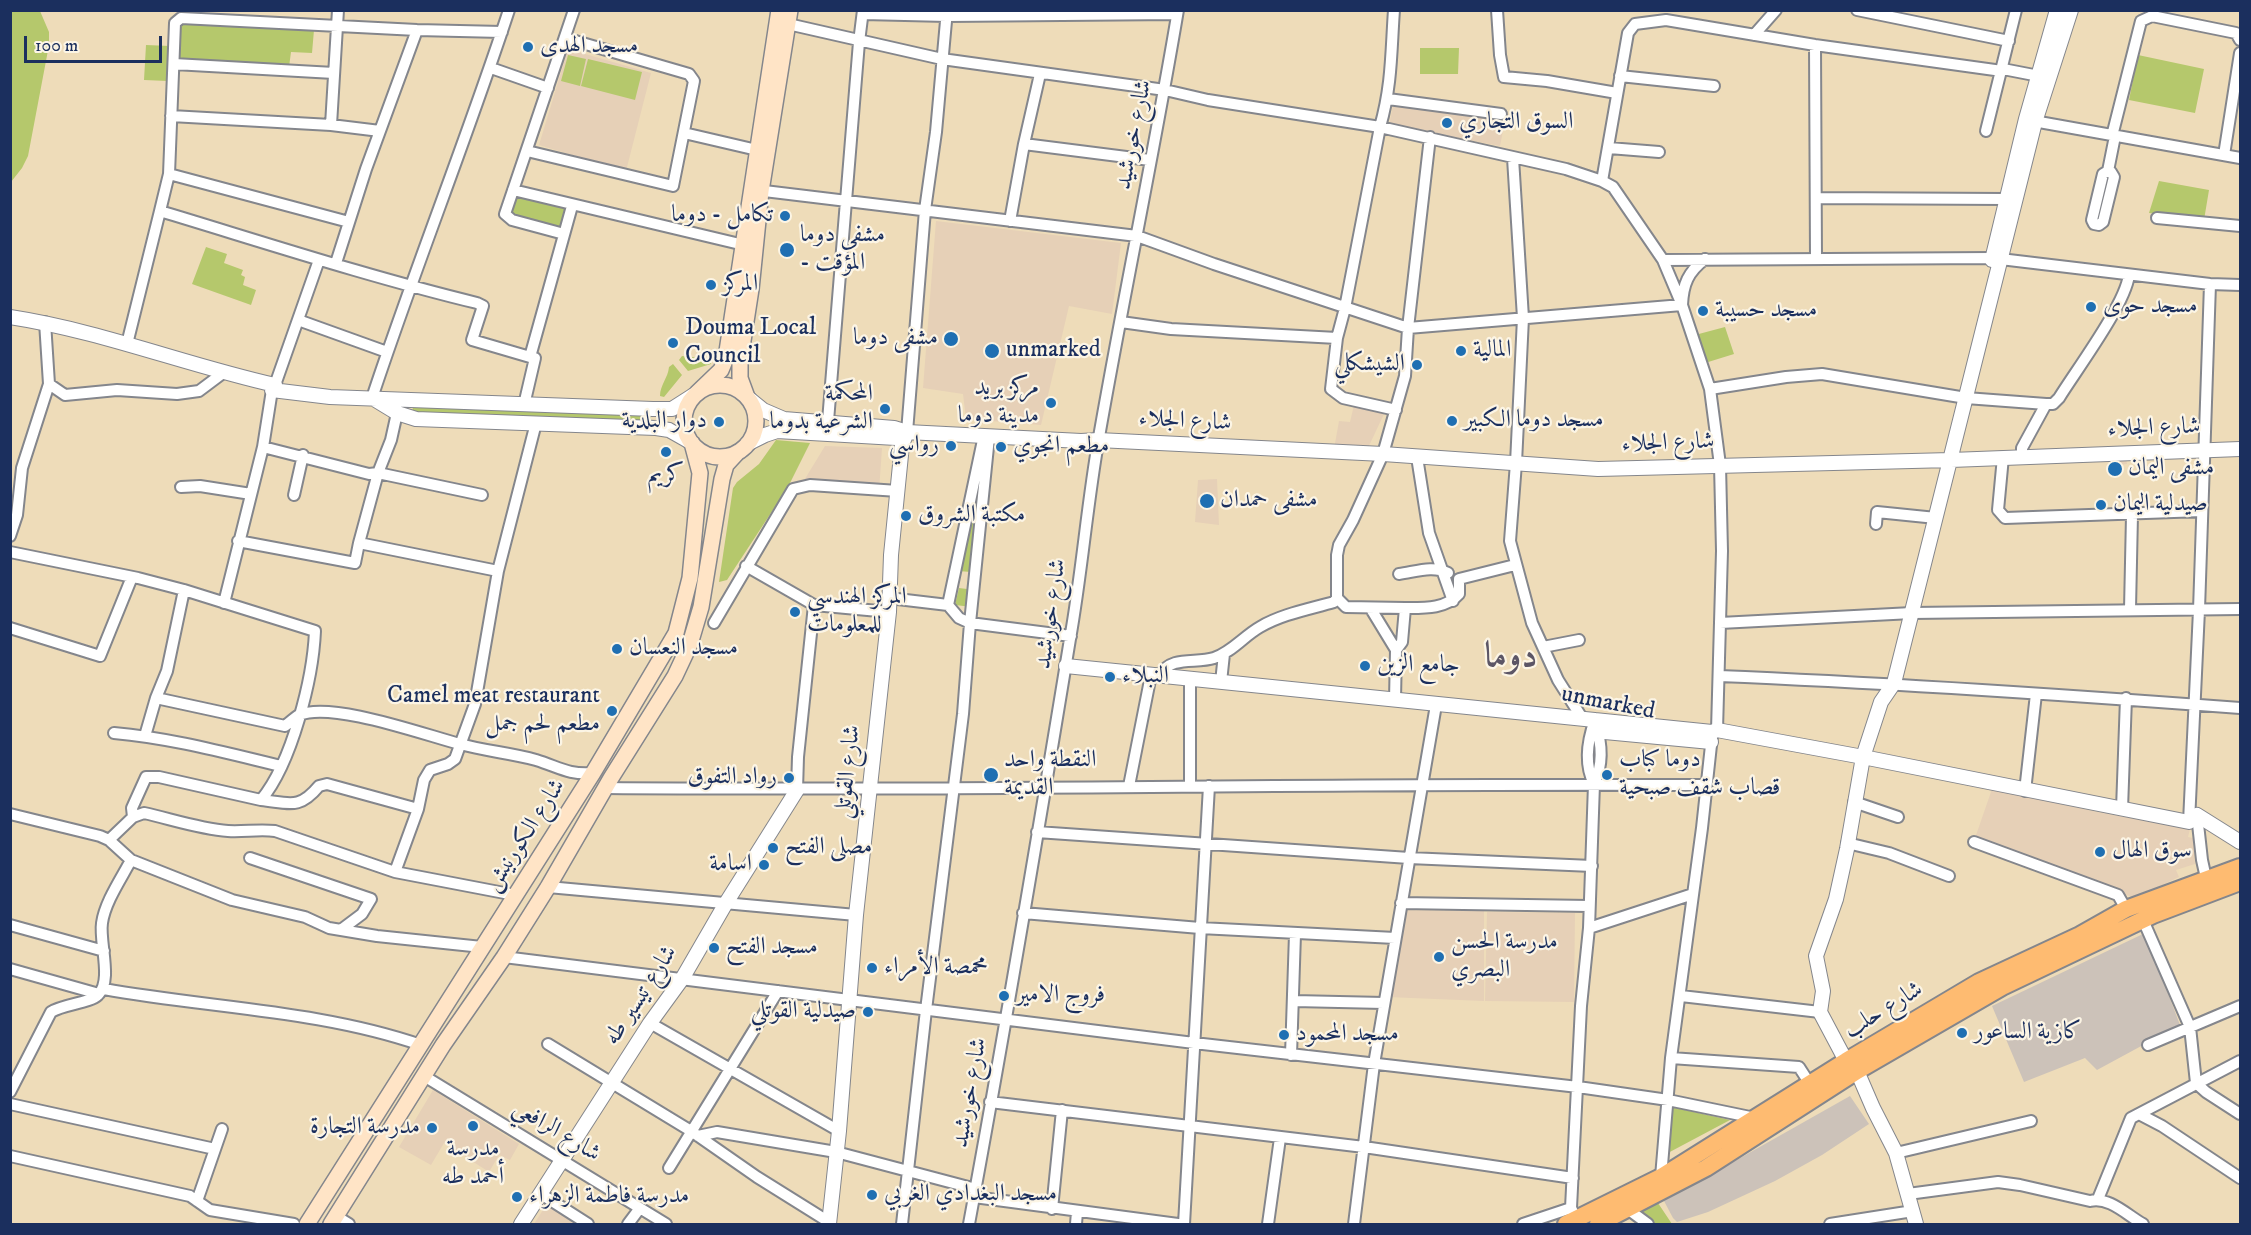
<!DOCTYPE html>
<meta charset="utf-8">
<style>
body{margin:0}
#map{position:relative;width:2251px;height:1235px;overflow:hidden;background:#eedcb9;font-family:"IM FELL DW Pica",serif}
canvas{display:block}
.frame{position:absolute;inset:0;border:12px solid #1b2f5e;pointer-events:none}
.scale{position:absolute;left:24px;top:36px;width:138px;height:27px;box-sizing:border-box;border:3px solid #1b2f5e;border-top:0;padding-left:8px;font-size:18px;line-height:21px;white-space:nowrap;color:#1b2f5e;-webkit-text-stroke:4px #fcf5e5;paint-order:stroke}
</style>
<div id="map">
<canvas width="2251" height="1235"></canvas>
<div class="frame"></div>
<div class="scale">100 m</div>
</div>
<script>
const ctx = document.querySelector('canvas').getContext('2d');
ctx.lineJoin = 'round';
function paint(path, color) {
  ctx.fillStyle = color;
  ctx.fill(path, 'evenodd');
}
function strokePath(path, color, width, dash) {
  ctx.strokeStyle = color;
  ctx.lineWidth = width;
  ctx.lineCap = dash ? 'butt' : 'round';
  ctx.setLineDash(dash || []);
  ctx.stroke(path);
}
function label(font, color, halo, rows, align = 'center') {
  ctx.font = font + ' "IM FELL DW Pica",Amiri,serif';
  ctx.lineWidth = 4.5;
  ctx.setLineDash([]);
  ctx.textBaseline = 'middle';
  ctx.strokeStyle = halo;
  ctx.fillStyle = color;
  for (const [text, x, y, turn = 0] of rows) {
    ctx.save();
    ctx.translate(x, y);
    ctx.rotate((+turn || 0) * Math.PI / 180);
    ctx.textAlign = isNaN(turn) ? turn : align;
    if (halo) ctx.strokeText(text, 0, 0);
    ctx.fillText(text, 0, 0);
    ctx.restore();
  }
}
const built = new Path2D(`
 M 568,49 L 651,73 L 626,171 L 539,145 Z
 M 1394,101 L 1505,121 L 1500,146 L 1389,125 Z
 M 936,221 L 1121,243 L 1112,314 L 1069,306 L 1041,425 L 966,419 L 963,394 L 923,388 Z
 M 1354,405 L 1384,414 L 1367,450 L 1334,449 L 1339,421 L 1350,422 Z
 M 825,446 L 882,448 L 879,491 L 800,487 Z
 M 2126,457 L 2127,464 L 2119,465 L 2120,474 L 2112,475 L 2110,459 Z
 M 1217,479 L 1219,525 L 1195,522 L 1198,480 Z
 M 1992,789 L 2098,812 L 2190,829 L 2188,837 L 2193,838 L 2195,864 L 2176,870 L 2179,877 L 2135,898 L 1974,841 Z
 M 1402,910 L 1484,911 L 1484,1001 L 1387,997 Z
 M 1487,912 L 1575,913 L 1574,1002 L 1485,1001 Z
 M 433,1090 L 519,1144 L 510,1160 L 499,1155 L 489,1172 L 444,1143 L 431,1165 L 399,1147 Z
 M 548,1202 L 584,1224 L 534,1224 Z`);
const industrial = new Path2D(`
 M 2145,933 L 2180,1025 L 2097,1070 L 2085,1058 L 2024,1082 L 1992,1006 Z
 M 1850,1096 L 1869,1124 L 1822,1155 L 1775,1181 L 1708,1212 L 1677,1222 L 1673,1218 L 1664,1201 Z`);
const green = new Path2D(`
 M 11,10 L 40,11 L 49,32 L 49,45 L 28,156 L 22,168 L 11,182 Z
 M 179,22 L 314,30 L 312,53 L 291,52 L 289,67 L 177,61 Z
 M 146,45 L 170,46 L 168,81 L 144,80 Z
 M 1420,48 L 1459,48 L 1458,74 L 1420,74 Z
 M 568,55 L 586,59 L 580,86 L 561,81 Z
 M 2138,55 L 2204,69 L 2195,113 L 2129,100 Z
 M 588,59 L 642,72 L 635,100 L 581,86 Z
 M 2159,181 L 2209,190 L 2204,220 L 2149,213 Z
 M 514,196 L 565,208 L 559,229 L 510,216 Z
 M 206,247 L 227,254 L 224,263 L 243,270 L 241,275 L 245,277 L 243,285 L 256,290 L 251,305 L 192,284 Z
 M 1725,327 L 1734,354 L 1705,363 L 1695,335 Z
 M 682,356 L 710,359 L 711,364 L 688,371 L 679,360 Z
 M 673,364 L 682,375 L 664,397 L 660,396 C 660,385 668,378 669,367 Z
 M 413,406 L 639,414 L 651,417 L 651,422 L 412,415 Z
 M 776,440 L 810,443 L 788,487 L 727,580 L 719,582 L 733,488 L 737,482 L 759,464 Z
 M 976,486 L 981,487 L 971,572 L 958,571 Z
 M 959,588 L 975,590 L 972,607 L 955,605 Z
 M 1671,1107 L 1730,1120 L 1666,1154 Z
 M 1658,1203 L 1672,1224 L 1654,1224 L 1639,1210 Z`);
const minor = new Path2D(`
 M 1394,10 C 1391,52 1392,85 1380,127 L 1345,308 L 1337,338 L 1331,389 L 1343,398 L 1396,410
 M 1497,10 L 1500,55 L 1504,77 L 1547,81 L 1617,93
 M 1857,10 L 2009,41
 M 863,14 L 947,16 L 1177,14
 M 788,24 L 942,59 L 1165,90 L 1208,100 L 1380,127 L 1566,169 L 1602,181 L 1613,187 L 1663,260 L 1682,305 L 1710,389 L 1720,465 L 1722,551 L 1717,730
 M 502,32 L 417,30 L 181,18 L 175,23 L 169,174 L 160,211 C 266,243 370,277 477,303 L 483,306 L 472,340 L 530,357 L 572,206
 M 1754,35 L 1776,10
 M 1815,45 L 1816,258
 M 174,64 L 334,73
 M 491,68 L 548,88
 M 2003,69 L 2039,76
 M 1620,76 L 1714,86
 M 1388,99 L 1501,114
 M 171,116 L 331,125 L 380,131
 M 2028,120 L 2240,158
 M 331,125 L 338,10
 M 1986,131 L 2016,10
 M 684,133 L 757,150
 M 2112,136 L 2141,21 L 2152,16 L 2236,33 L 2240,40
 M 1024,144 L 1150,160
 M 1609,148 L 1659,152
 M 527,151 L 673,186 L 694,81 L 689,74 L 565,38
 M 2224,155 L 2240,53
 M 1513,158 L 1523,318 L 1516,463 L 1510,541 L 1532,623 L 1558,680 L 1582,718
 M 2108,171 L 2111,172 L 2114,177 L 2103,222 L 2099,225 L 2094,224 L 2092,220 L 2103,174 L 2108,171 L 2115,136
 M 169,174 L 349,222
 M 1602,181 L 1628,33 L 1635,24 L 1666,20 L 1815,45 L 2002,71
 M 513,190 L 744,245
 M 756,190 L 1137,236 L 1214,264 L 1408,328 L 1682,305 C 1683,284 1688,272 1705,259
 M 1817,198 L 2005,199
 M 2157,218 L 2240,226
 M 1010,221 L 1024,144 L 1040,74
 M 564,234 L 512,220 L 505,214 L 574,10
 M 1663,260 L 1992,258 L 2210,284 L 2240,285
 M 336,263 L 366,169 L 417,30
 M 298,320 L 387,352
 M 1121,322 L 1171,329 L 1337,338
 M 127,344 L 160,211
 M 49,384 L 65,395 L 117,390 L 177,394 L 199,391 L 223,373
 M 275,385 L 319,260
 M 1710,389 L 1786,377 L 1822,374 L 1960,397
 M 372,398 C 415,268 466,141 509,10
 M 1966,398 L 2046,404
 M 524,405 L 535,358 L 530,357
 M 397,413 L 391,440 L 378,473 L 359,543 L 498,571
 M 828,421 L 859,42 L 863,10
 M 907,432 L 925,210 L 936,132 L 947,10
 M 983,440 L 948,605 L 959,618 L 970,623 L 1071,636
 M 263,447 L 369,474 L 378,473 L 482,495
 M 2022,456 L 2022,448 L 2046,404 L 2053,404 L 2059,398 C 2077,369 2125,305 2129,275
 M 1417,457 L 1429,533 L 1453,601
 M 2003,457 L 1998,510 L 2005,518 L 2202,511
 M 181,487 L 200,486 L 251,494
 M 294,495 L 303,455
 M 1876,524 L 1877,512 L 1936,518
 M 10,536 L 17,515 L 22,468 L 49,384 L 45,322
 M 238,541 L 355,563 L 359,543
 M 10,552 L 138,578 L 184,590 L 315,631 C 313,678 292,763 261,800 L 159,777 L 146,777 L 132,808 L 133,817
 M 746,566 L 814,605 L 889,612
 M 1399,574 C 1415,572 1433,565 1448,573
 M 889,598 L 948,605
 M 1337,598 L 1346,607 L 1405,608
 M 224,603 L 263,447 L 272,390
 M 1371,609 L 1396,650 L 1402,642 L 1405,608 C 1424,608 1446,609 1459,594 L 1459,579 L 1515,565
 M 2130,609 L 2132,515
 M 714,623 L 793,489 L 810,485 L 898,491
 M 1720,623 L 1912,613 L 2240,609
 M 10,628 L 100,656 L 132,577
 M 1543,647 L 1579,640
 M 1160,675 C 1172,655 1195,664 1214,658 C 1232,652 1244,636 1260,627 C 1282,614 1310,609 1334,602 L 1337,598 L 1337,555 L 1339,545 L 1353,520 L 1383,454 L 1405,376 L 1408,328 L 1430,137
 M 1719,676 C 1893,683 2067,695 2240,708
 M 1190,678 L 1190,786
 M 1221,682 L 1224,654
 M 156,698 L 285,726 C 289,723 294,718 299,715 C 332,701 425,735 460,744 C 485,751 511,753 536,760 C 559,767 568,775 593,773
 M 1395,700 L 1396,650
 M 114,733 C 171,738 226,753 281,766
 M 145,736 L 156,698 L 167,671 L 184,590
 M 1594,784 C 1584,764 1587,742 1595,720
 M 1129,786 L 1151,675
 M 606,788 C 972,791 1339,783 1705,785
 M 797,790 L 798,757 L 814,605
 M 2025,791 L 2036,694
 M 261,800 C 290,803 299,810 319,786 L 327,784 L 418,809
 M 1854,802 L 1898,817
 M 2122,809 L 2126,698
 M 10,814 L 100,836 L 109,840 L 131,860 L 232,900 L 305,917 L 329,928 L 377,936 L 482,947
 M 2197,815 L 2202,860 L 2206,878
 M 2189,822 L 2199,610 L 2210,284
 M 1037,832 L 1409,858 L 1592,866
 M 109,840 L 133,817 L 144,813 C 171,819 200,829 228,831 C 244,832 259,829 275,831 L 395,872 L 515,895
 M 1974,842 L 2118,895 L 2126,909
 M 1847,843 L 1889,853 L 1949,876
 M 250,858 L 371,899 L 362,914 L 342,929
 M 395,872 L 418,809 L 424,780 L 430,770 L 448,764 L 455,759 L 475,704 L 498,571 L 536,423
 M 548,887 L 856,915
 M 1401,903 L 1589,906
 M 1023,913 L 1200,928 L 1395,938
 M 2143,920 L 2190,1027 L 2196,1083 L 2206,1092 L 2240,1114
 M 10,925 L 104,951
 M 1589,928 L 1693,894
 M 504,957 L 1194,1043 L 1578,1087 L 1668,1100 L 1755,1118
 M 10,969 L 99,994
 M 104,989 C 209,1008 319,1010 421,1045
 M 1681,996 L 1820,1012
 M 1294,1001 L 1384,1003
 M 650,1023 L 839,1131
 M 548,1044 L 691,1131 L 757,1177 L 829,1222
 M 2148,1045 L 2240,1006
 M 1291,1055 L 1295,934
 M 1671,1058 L 1799,1067 L 1810,1084
 M 424,1076 L 666,1224
 M 10,1092 L 51,1012 C 64,1004 90,1003 98,995 C 113,981 99,942 102,923 C 105,902 121,879 131,860
 M 990,1102 L 1364,1147 L 1573,1178
 M 10,1104 L 215,1149
 M 2139,1114 L 2162,1126 L 2240,1178
 M 698,1136 L 717,1132 L 836,1152 L 976,1189
 M 1896,1153 L 2031,1121
 M 10,1156 L 190,1196 L 210,1210 L 294,1224
 M 669,1168 L 778,991
 M 1661,1177 L 1671,1058 L 1702,828 L 1712,736
 M 541,1194 L 588,1224
 M 1908,1194 L 1998,1182 L 2020,1185 L 2090,1201 C 2109,1196 2128,1216 2143,1224
 M 974,1197 L 1178,1224
 M 2098,1199 L 2131,1118 L 2240,1061
 M 197,1201 L 222,1129
 M 1052,1209 L 1062,1110
 M 1629,1210 L 1648,1224
 M 336,1216 L 349,1224
 M 628,1224 L 640,1208
 M 902,1224 L 926,1010 L 963,714 L 970,623 L 989,437
 M 969,1224 C 1005,1030 1038,834 1070,639 C 1082,572 1087,504 1099,437 C 1124,294 1154,153 1178,10
 M 1076,1224 L 1077,1212
 M 1184,1224 L 1209,786
 M 1268,1224 L 1280,1138
 M 1354,1224 L 1374,1064 L 1436,705
 M 1523,1224 L 1571,1208
 M 1579,1224 L 1571,1208 L 1581,1006 L 1589,928 L 1594,784 C 1603,765 1602,743 1595,723
 M 1830,1224 L 1913,1211`);
const tertiary = new Path2D(`
 M 1992,260 L 2026,119 L 2057,10
 M 10,317 C 101,331 186,365 275,385 L 272,390 L 330,397 L 653,409 L 672,409 L 697,393
 M 747,397 L 763,410 L 784,419 L 894,428 L 907,432 L 1081,441 L 1098,440 L 1383,454 L 1598,469 L 1951,460 L 2240,449
 M 374,399 L 397,413 L 416,419 L 656,428 L 669,430 L 692,443
 M 747,444 L 765,435 L 777,431 L 896,438 L 907,432
 M 1066,666 L 1712,732 L 1717,730 L 1863,757 L 2189,822 L 2197,815 L 2240,842
 M 1595,720 L 1605,732 L 1711,742
 M 521,1224 L 650,1023 L 682,979 L 726,903 L 797,790
 M 829,1224 L 839,1131 L 856,915 L 889,612 L 891,555 L 902,445 L 907,432
 M 1916,1224 L 1896,1153 L 1873,1108 L 1857,1071 L 1846,1061 L 1820,1012 L 1823,991 L 1816,956 L 1836,899 L 1847,849 L 1863,757 L 1881,702 L 1894,683 L 2035,122 L 2071,10`);
const secondary = new Path2D(`
 M684 421a36 36 0 1 1 72 0a36 36 0 1 1-72 0Z
 M 697,393 L 721,370 L 726,358 L 779,10
 M 747,397 L 740,378 L 740,360 L 751,289 L 761,191 L 790,10
 M 307,1224 L 593,773 L 676,633 L 690,578 L 700,473 L 692,443
 M 331,1224 L 443,1045 L 504,957 L 548,887 L 611,778 L 675,676 L 690,644 L 701,607 L 722,479 L 726,465 L 738,452`);
const primary = new Path2D(`
 M 1566,1224 L 1661,1177 L 1846,1061 L 1979,982 L 2080,935 L 2126,909 L 2240,867
 M 1598,1224 L 1706,1168 L 1857,1071 L 2002,987 L 2153,915 L 2240,882`);
const markers = [
 [528,47,6,"#1f6fb2"],
 [1447,123,6,"#1f6fb2"],
 [785,216,6,"#1f6fb2"],
 [787,250,8,"#1f6fb2"],
 [711,285,6,"#1f6fb2"],
 [2091,307,6,"#1f6fb2"],
 [1703,311,6,"#1f6fb2"],
 [951,339,8,"#1f6fb2"],
 [673,343,6,"#1f6fb2"],
 [992,351,8,"#1f6fb2"],
 [1461,351,6,"#1f6fb2"],
 [1417,365,6,"#1f6fb2"],
 [1051,403,6,"#1f6fb2"],
 [885,409,6,"#1f6fb2"],
 [1452,421,6,"#1f6fb2"],
 [719,422,6,"#1f6fb2"],
 [951,446,6,"#1f6fb2"],
 [1001,447,6,"#1f6fb2"],
 [666,452,6,"#1f6fb2"],
 [2115,469,8,"#1f6fb2"],
 [1207,501,8,"#1f6fb2"],
 [2101,505,6,"#1f6fb2"],
 [906,516,6,"#1f6fb2"],
 [795,612,6,"#1f6fb2"],
 [617,649,6,"#1f6fb2"],
 [1365,666,6,"#1f6fb2"],
 [1110,677,6,"#1f6fb2"],
 [612,711,6,"#1f6fb2"],
 [991,775,8,"#1f6fb2"],
 [1607,775,6,"#1f6fb2"],
 [789,778,6,"#1f6fb2"],
 [773,848,6,"#1f6fb2"],
 [2100,852,6,"#1f6fb2"],
 [764,865,6,"#1f6fb2"],
 [714,948,6,"#1f6fb2"],
 [1439,957,6,"#1f6fb2"],
 [872,968,6,"#1f6fb2"],
 [1004,996,6,"#1f6fb2"],
 [868,1012,6,"#1f6fb2"],
 [1962,1033,6,"#1f6fb2"],
 [1284,1035,6,"#1f6fb2"],
 [473,1126,6,"#1f6fb2"],
 [432,1128,6,"#1f6fb2"],
 [872,1195,6,"#1f6fb2"],
 [517,1197,6,"#1f6fb2"]
];
const poiNames = [
 ["مسجد الهدى",540,47],
 ["السوق التجاري",1459,123],
 ["تكامل - دوما",773,216,"right"],
 ["مشفى دوما",800,236],
 ["- المؤقت",800,264],
 ["المركز",723,285],
 ["مسجد حوى",2103,307],
 ["مسجد حسيبة",1715,311],
 ["Douma Local",685,329],
 ["Council",685,357],
 ["مشفى دوما",938,339,"right"],
 ["unmarked",1006,351],
 ["المالية",1473,351],
 ["الشيشكلي",1405,365,"right"],
 ["مركز بريد",1039,389,"right"],
 ["مدينة دوما",1039,417,"right"],
 ["المحكمة",873,395,"right"],
 ["الشرعية بدوما",873,423,"right"],
 ["مسجد دوما الكبير",1464,421],
 ["دوار البلدية",707,422,"right"],
 ["رواسي",939,446,"right"],
 ["مطعم انجوي",1013,447],
 ["مشفى اليمان",2128,469],
 ["كريم",666,476,"center"],
 ["مشفى حمدان",1220,501],
 ["صيدلية اليمان",2113,505],
 ["مكتبة الشروق",918,516],
 ["المركز الهندسي",807,598],
 ["للمعلومات",807,626],
 ["مسجد النعسان",629,649],
 ["جامع الزين",1377,666],
 ["النبلاء",1122,677],
 ["Camel meat restaurant",600,697,"right"],
 ["مطعم لحم جمل",600,725,"right"],
 ["النقطة واحد",1004,761],
 ["القديمة",1004,789],
 ["دوما كباب",1619,761],
 ["قصاب شقف صبحية",1619,789],
 ["رواد التفوق",777,778,"right"],
 ["مصلى الفتح",785,848],
 ["سوق الهال",2112,852],
 ["اسامة",752,865,"right"],
 ["مدرسة الحسن",1451,943],
 ["البصري",1451,971],
 ["مسجد الفتح",726,948],
 ["محمصة الأمراء",884,968],
 ["فروج الامير",1016,996],
 ["صيدلية القوتلي",856,1012,"right"],
 ["كازية الساعور",1974,1033],
 ["مسجد المحمود",1296,1035],
 ["مدرسة التجارة",420,1128,"right"],
 ["مدرسة",473,1150,"center"],
 ["أحمد طه",473,1178,"center"],
 ["مسجد البغدادي الغربي",884,1195],
 ["مدرسة فاطمة الزهراء",529,1197]
];
const streetNames = [
 ["شارع خورشيد",1135,135,-79],
 ["شارع الجلاء",1185,422,3],
 ["شارع الجلاء",2154,429,-2],
 ["شارع الجلاء",1668,444,-2],
 ["شارع خورشيد",1052,614,-82],
 ["unmarked",1608,704,11],
 ["شارع القوتلي",849,772,-84],
 ["شارع الكورنيش",526,836,-57],
 ["شارع تيسير طه",642,996,-57],
 ["شارع حلب",1884,1011,-31],
 ["شارع خورشيد",971,1093,-80],
 ["شارع الرافعي",556,1132,31]
];
const townNames = [
 ["دوما",1511,659]
];
paint(built, '#e6d0b7');
paint(industrial, '#ccc2b9');
paint(green, '#b5c86c');
strokePath(minor, '#84868c', 14);
strokePath(tertiary, '#84868c', 16);
strokePath(secondary, '#84868c', 18);
strokePath(primary, '#84868c', 20);
strokePath(minor, '#fff', 10);
strokePath(tertiary, '#fff', 14);
strokePath(secondary, '#ffe4c6', 15);
strokePath(primary, '#febb71', 16);
for (const [x, y, r, color] of markers) {
  const dot = new Path2D();
  dot.arc(x, y, r, 0, 2 * Math.PI);
  ctx.fillStyle = color;
  ctx.fill(dot);
  strokePath(dot, '#fcf5e5', 2);
}
label('24px', '#1b2f5e', '#fcf5e5', poiNames, 'left');
label('24px', '#1b2f5e', '#fcf5e5', streetNames);
label('bold 36px', '#5c5666', '#fcf5e5', townNames);
</script>
